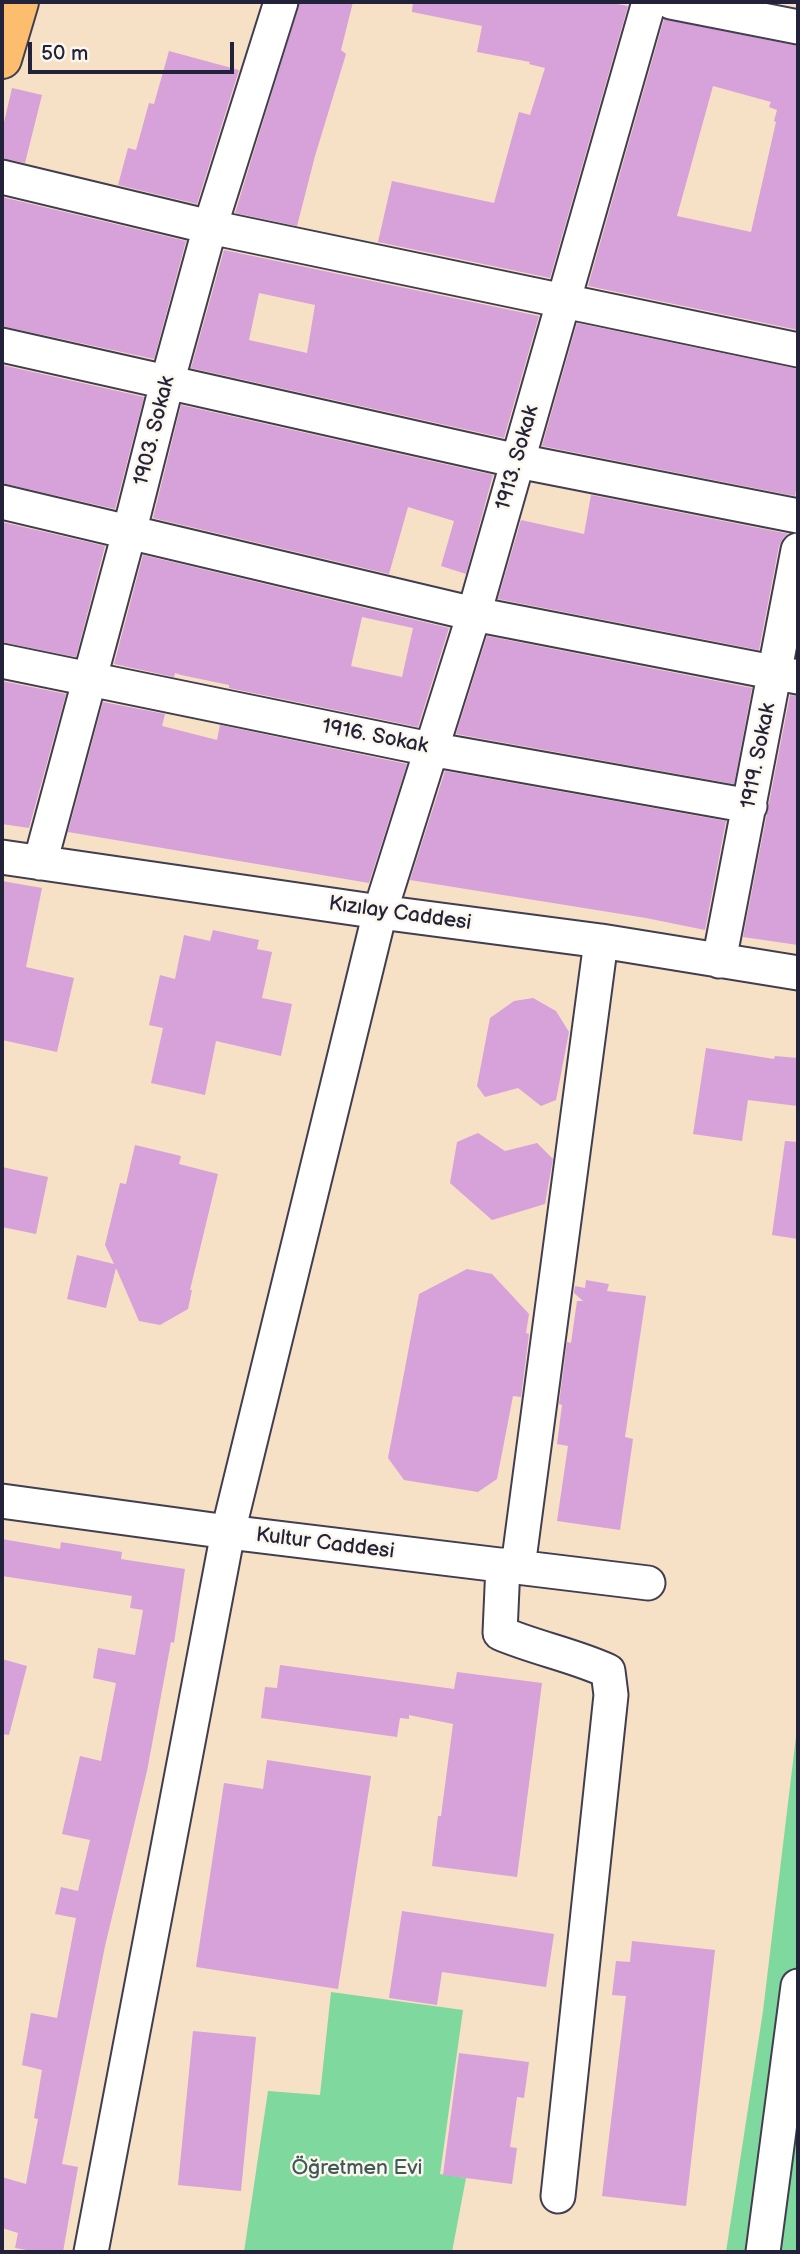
<!DOCTYPE html>
<meta charset="utf-8">
<style>
body{margin:0}
#map{position:relative;width:800px;height:2254px;overflow:hidden;background:#f6e0c6;font-family:"Balsamiq Sans",sans-serif}
canvas{display:block}
.frame{position:absolute;inset:0;border:4px solid #22223b;pointer-events:none}
.scale{position:absolute;left:28px;top:42px;width:206px;height:32px;box-sizing:border-box;border:4px solid #22223b;border-top:0;padding-left:9px;font-size:21px;line-height:24px;white-space:nowrap;color:#22223b;-webkit-text-stroke:5px #fbf7ec;paint-order:stroke}
</style>
<div id="map">
<canvas width="800" height="2254"></canvas>
<div class="frame"></div>
<div class="scale">50 m</div>
</div>
<script>
const ctx = document.querySelector('canvas').getContext('2d');
ctx.lineJoin = 'round';
function paint(path, color) {
  ctx.fillStyle = color;
  ctx.fill(path, 'evenodd');
}
function strokePath(path, color, width, dash) {
  ctx.strokeStyle = color;
  ctx.lineWidth = width;
  ctx.lineCap = dash ? 'butt' : 'round';
  ctx.setLineDash(dash || []);
  ctx.stroke(path);
}
function label(font, color, halo, rows, align = 'center') {
  ctx.font = font + ' "Balsamiq Sans",sans-serif';
  ctx.lineWidth = 5;
  ctx.setLineDash([]);
  ctx.textBaseline = 'middle';
  ctx.strokeStyle = halo;
  ctx.fillStyle = color;
  for (const [text, x, y, turn = 0] of rows) {
    ctx.save();
    ctx.translate(x, y);
    ctx.rotate((+turn || 0) * Math.PI / 180);
    ctx.textAlign = isNaN(turn) ? turn : align;
    if (halo) ctx.strokeText(text, 0, 0);
    ctx.fillText(text, 0, 0);
    ctx.restore();
  }
}
const green = new Path2D(`
 M 798,1720 L 798,2252 L 726,2252 L 763,2011 Z
 M 331,1992 L 463,2010 L 440,2174 L 466,2178 L 452,2252 L 244,2252 L 268,2091 L 320,2095 Z`);
const building = new Path2D(`
 M 300,2 L 353,2 L 341,50 L 346,54 L 315,156 L 297,226 L 235,213 Z
 M 413,2 L 607,2 L 628,6 L 550,278 L 378,242 L 392,181 L 494,203 L 519,112 L 530,115 L 545,68 L 529,64 L 530,62 L 477,52 L 482,26 L 412,12 Z
 M 664,19 L 798,46 L 798,330 L 588,286 ZM 713,86 L 771,102 L 769,107 L 777,110 L 774,121 L 776,122 L 751,232 L 677,216 Z
 M 169,51 L 239,70 L 197,204 L 118,185 L 128,148 L 136,150 L 149,103 L 154,104 Z
 M 12,88 L 42,95 L 25,163 L 2,158 L 2,131 Z
 M 2,197 L 186,241 L 154,359 L 2,326 Z
 M 224,250 L 539,316 L 504,438 L 191,368 ZM 259,293 L 315,305 L 307,353 L 249,340 Z
 M 577,323 L 798,369 L 798,478 L 795,496 L 542,446 Z
 M 2,365 L 144,397 L 115,509 L 2,483 Z
 M 181,405 L 493,475 L 466,574 L 441,566 L 454,521 L 408,507 L 389,574 L 153,518 Z
 M 591,495 L 789,534 L 783,538 L 779,546 L 759,650 L 498,599 L 521,520 L 584,534 Z
 M 2,522 L 105,546 L 76,657 L 2,642 Z
 M 143,555 L 449,628 L 418,727 L 229,688 L 229,685 L 181,675 L 175,673 L 174,677 L 114,664 ZM 362,617 L 413,628 L 402,677 L 351,666 Z
 M 487,636 L 752,688 L 734,784 L 456,734 Z
 M 2,681 L 66,694 L 29,828 L 2,824 Z
 M 790,695 L 798,696 L 798,945 L 743,937 Z
 M 103,702 L 165,714 L 162,726 L 217,740 L 220,725 L 407,764 L 369,883 L 68,832 Z
 M 445,771 L 726,821 L 705,930 L 646,918 L 410,880 Z
 M 2,881 L 42,888 L 26,967 L 74,978 L 57,1052 L 2,1040 Z
 M 213,930 L 259,940 L 257,949 L 272,952 L 262,998 L 292,1004 L 281,1056 L 216,1041 L 205,1095 L 151,1083 L 163,1028 L 149,1025 L 160,975 L 175,979 L 184,935 L 210,941 Z
 M 533,998 L 556,1011 L 569,1032 L 556,1100 L 541,1106 L 518,1088 L 485,1097 L 477,1086 L 490,1018 L 514,1001 Z
 M 706,1048 L 774,1059 L 775,1056 L 798,1058 L 798,1106 L 748,1100 L 742,1141 L 693,1134 Z
 M 478,1133 L 505,1151 L 537,1143 L 553,1159 L 545,1204 L 492,1220 L 450,1183 L 457,1142 Z
 M 785,1141 L 798,1142 L 798,1239 L 772,1235 Z
 M 135,1145 L 181,1156 L 179,1164 L 218,1174 L 190,1290 L 192,1290 L 188,1309 L 160,1325 L 139,1321 L 116,1268 L 106,1308 L 67,1299 L 77,1255 L 114,1264 L 105,1245 L 120,1183 L 126,1184 Z
 M 2,1167 L 48,1177 L 36,1234 L 2,1227 Z
 M 467,1269 L 492,1274 L 529,1314 L 526,1333 L 529,1334 L 521,1397 L 513,1396 L 497,1479 L 478,1492 L 404,1480 L 388,1458 L 419,1294 Z
 M 586,1280 L 609,1284 L 607,1291 L 646,1296 L 625,1437 L 633,1439 L 620,1530 L 557,1521 L 568,1446 L 557,1444 L 562,1405 L 559,1404 L 567,1342 L 571,1343 L 577,1301 L 583,1301 L 574,1293 L 575,1286 L 585,1288 Z
 M 2,1539 L 60,1549 L 61,1542 L 122,1552 L 121,1559 L 185,1569 L 174,1643 L 171,1642 L 147,1771 L 105,1946 L 62,2164 L 78,2167 L 63,2252 L 38,2252 L 15,2248 L 18,2233 L 2,2228 L 2,2177 L 26,2184 L 38,2119 L 34,2118 L 42,2070 L 22,2065 L 31,2013 L 57,2018 L 76,1918 L 55,1914 L 61,1887 L 78,1891 L 90,1840 L 62,1834 L 80,1756 L 101,1761 L 116,1683 L 93,1678 L 98,1648 L 135,1655 L 143,1610 L 130,1608 L 132,1596 L 2,1576 Z
 M 2,1659 L 27,1666 L 9,1735 L 2,1734 Z
 M 280,1665 L 454,1689 L 457,1672 L 542,1683 L 517,1877 L 432,1866 L 438,1816 L 441,1816 L 453,1724 L 409,1715 L 409,1719 L 400,1718 L 397,1737 L 261,1718 L 265,1687 L 277,1688 Z
 M 267,1760 L 371,1776 L 338,1989 L 196,1967 L 224,1783 L 263,1789 Z
 M 402,1911 L 554,1934 L 546,1987 L 442,1972 L 437,2005 L 389,1998 Z
 M 632,1941 L 715,1950 L 686,2206 L 602,2196 L 626,1996 L 612,1995 L 616,1961 L 630,1962 Z
 M 193,2031 L 256,2037 L 241,2191 L 178,2185 Z
 M 459,2053 L 529,2062 L 524,2098 L 517,2097 L 510,2147 L 517,2148 L 512,2184 L 443,2175 Z`);
const minor = new Path2D(`
 M 671,2 L 798,27
 M 2,177 L 210,227 L 798,350
 M 2,345 L 518,461 L 798,516
 M 2,502 L 474,614 L 798,677
 M 2,661 L 430,749 L 750,806
 M 2,857 L 380,912 L 601,941 L 798,973
 M 40,863 L 129,533 L 167,383 L 210,227 L 281,2
 M 719,961 L 798,550
 M 2,1501 L 228,1532 L 648,1583
 M 503,1565 L 500,1633 C 535,1648 573,1655 608,1671 L 611,1695 L 558,2196
 M 518,1567 L 601,941
 M 91,2252 L 228,1532 L 380,912 L 474,614 L 649,2
 M 763,2252 L 798,1986`);
const major = new Path2D(`
 M 2,59 L 19,2`);
const streetNames = [
 ["1903. Sokak",155,431,-76],
 ["1913. Sokak",518,458,-74],
 ["1916. Sokak",375,737,11],
 ["1919. Sokak",759,756,-79],
 ["Kızılay Caddesi",400,914,8],
 ["Kultur Caddesi",325,1544,7]
];
const parkNames = [
 ["Öğretmen Evi",357,2169]
];
paint(green, '#7fd89e');
paint(building, '#d7a1d9');
strokePath(minor, '#423e50', 37);
strokePath(major, '#423e50', 42);
strokePath(minor, '#fff', 33);
strokePath(major, '#fcbd6f', 38);
label('21px', '#22223b', '#fbf7ec', streetNames);
label('21px', '#3e5959', '#fbf7ec', parkNames);
</script>
